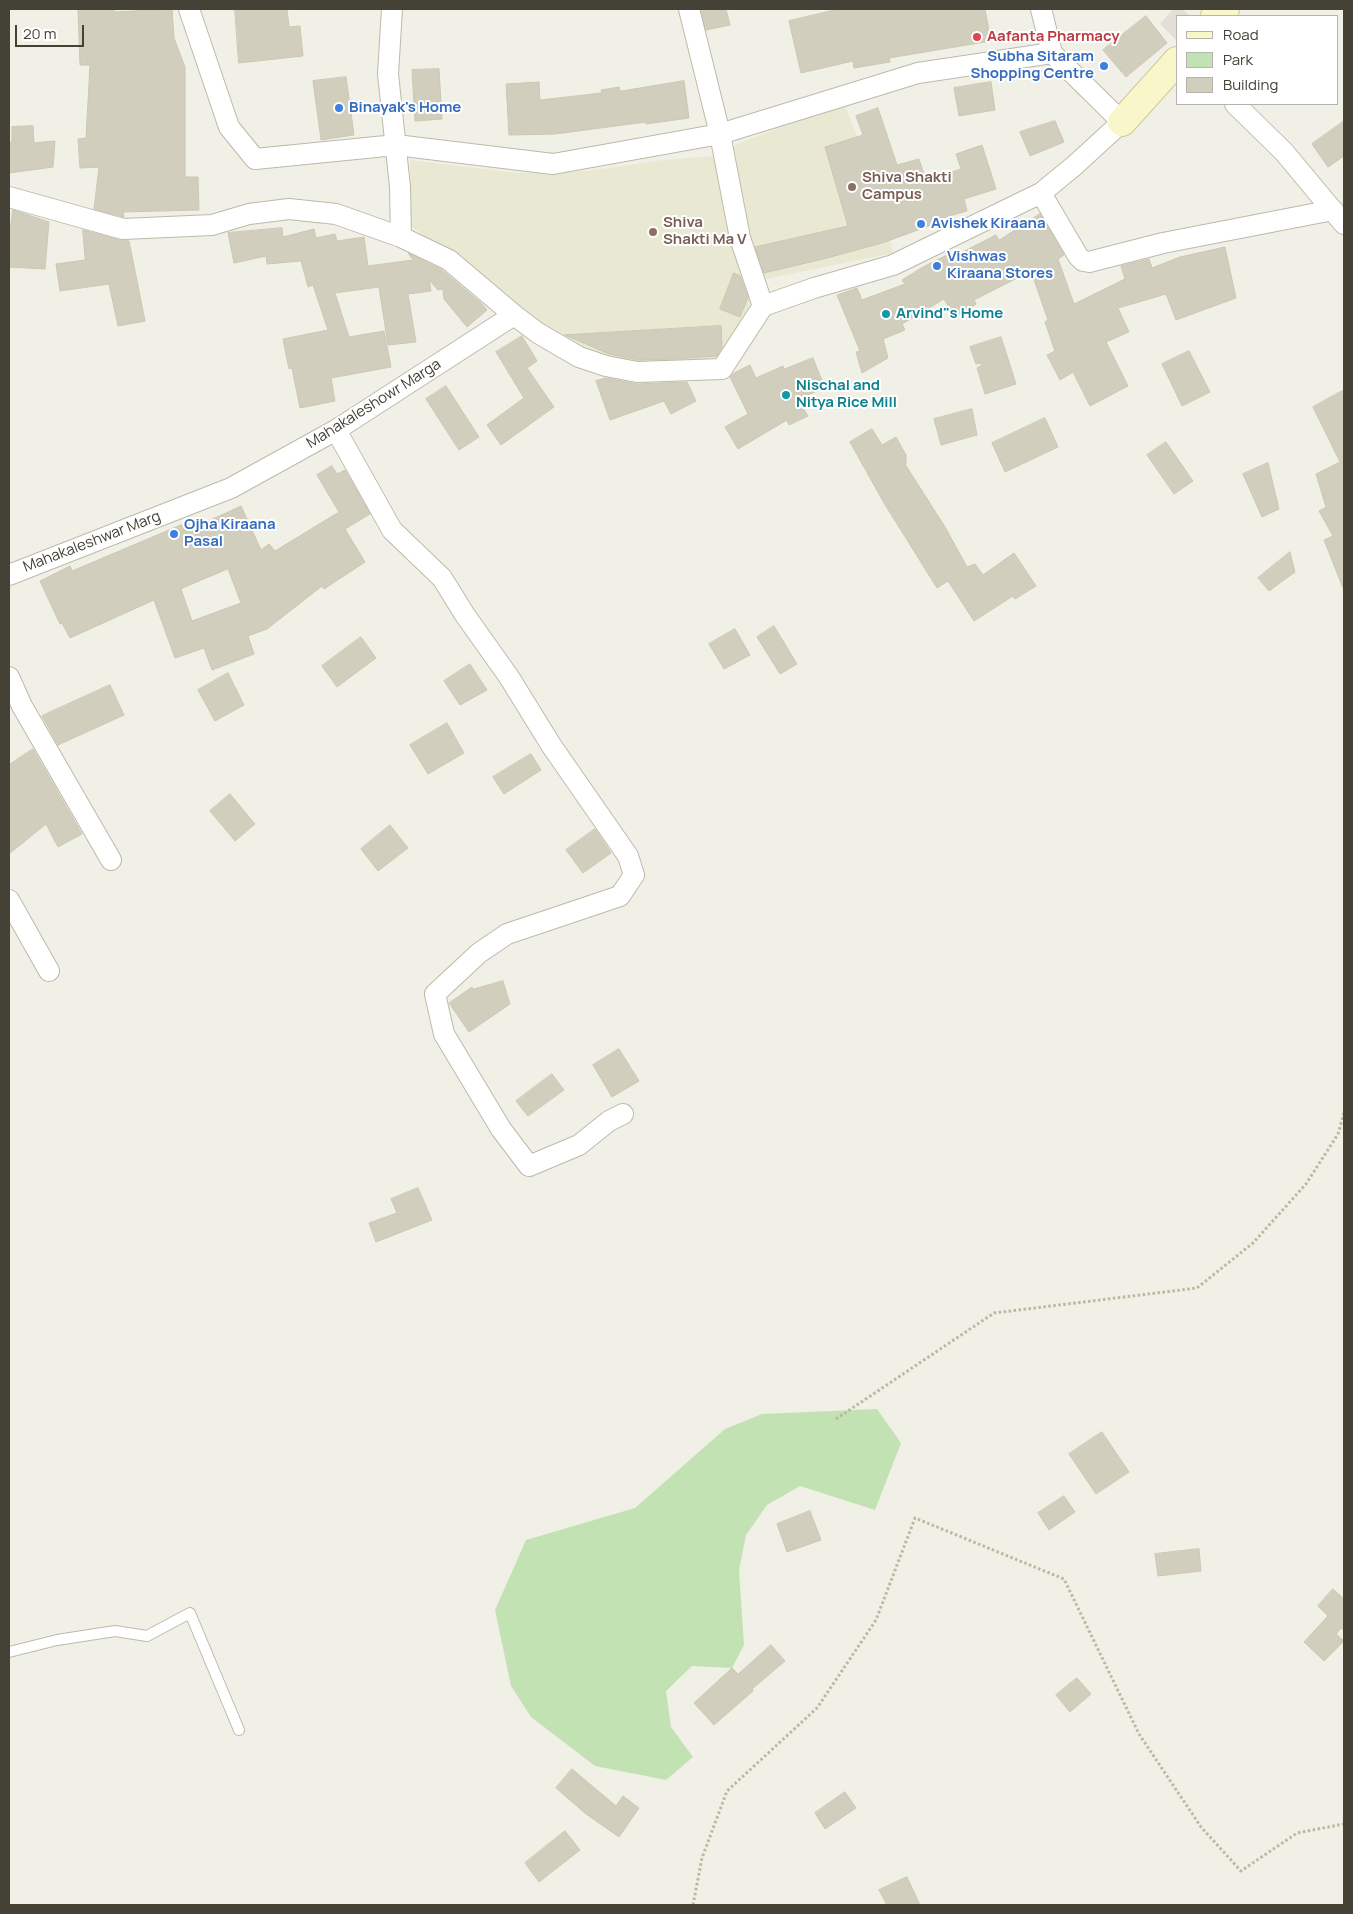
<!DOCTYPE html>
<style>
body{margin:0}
#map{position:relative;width:1353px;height:1914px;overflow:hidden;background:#f1f0e7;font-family:Manrope,sans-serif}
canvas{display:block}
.frame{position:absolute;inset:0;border:10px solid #444136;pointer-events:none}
.legend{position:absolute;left:1176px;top:15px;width:162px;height:90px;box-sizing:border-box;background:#fff;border:1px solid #b4b3af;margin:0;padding:6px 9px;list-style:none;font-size:15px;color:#444136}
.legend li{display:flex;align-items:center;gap:10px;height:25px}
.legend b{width:25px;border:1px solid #b4b3af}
.scale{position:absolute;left:15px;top:25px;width:69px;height:22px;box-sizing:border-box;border:2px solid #444136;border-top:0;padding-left:6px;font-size:15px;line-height:18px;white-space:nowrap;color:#444136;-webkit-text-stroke:4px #fff;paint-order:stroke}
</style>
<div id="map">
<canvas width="1353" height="1914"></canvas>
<div class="frame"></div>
<ul class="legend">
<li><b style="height:6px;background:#f9f7c9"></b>Road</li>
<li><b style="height:14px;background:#c3e2b3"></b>Park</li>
<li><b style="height:14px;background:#d2cebd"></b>Building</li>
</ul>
<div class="scale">20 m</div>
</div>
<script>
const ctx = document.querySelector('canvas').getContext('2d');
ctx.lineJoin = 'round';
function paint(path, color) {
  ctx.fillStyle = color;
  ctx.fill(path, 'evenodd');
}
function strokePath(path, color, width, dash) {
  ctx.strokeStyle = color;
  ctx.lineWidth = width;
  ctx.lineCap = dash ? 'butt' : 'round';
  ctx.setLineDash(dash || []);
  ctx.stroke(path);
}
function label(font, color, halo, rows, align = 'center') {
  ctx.font = font + ' Manrope,sans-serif';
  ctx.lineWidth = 4;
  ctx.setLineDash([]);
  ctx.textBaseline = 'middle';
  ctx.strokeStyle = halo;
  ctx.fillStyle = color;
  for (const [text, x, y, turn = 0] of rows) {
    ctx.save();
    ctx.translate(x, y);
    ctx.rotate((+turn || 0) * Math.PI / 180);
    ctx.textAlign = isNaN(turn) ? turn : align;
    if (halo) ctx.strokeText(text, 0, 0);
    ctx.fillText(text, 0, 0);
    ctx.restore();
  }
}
const industrial = new Path2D(`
 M 1173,9 L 1182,9 L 1191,16 L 1177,16 L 1177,41 L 1160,24 Z`);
const education = new Path2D(`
 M 844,103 L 860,145 L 890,238 L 893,253 L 761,280 L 736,333 L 726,360 L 612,364 L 543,326 L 411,226 L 410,160 L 516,173 L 587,171 L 663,160 L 714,156 L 745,141 Z`);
const green = new Path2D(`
 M 877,1409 L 901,1443 L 875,1510 L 800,1486 L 767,1505 L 746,1535 L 739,1570 L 744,1645 L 732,1668 L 692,1666 L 666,1691 L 671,1727 L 693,1757 L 666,1780 L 595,1766 L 531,1717 L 511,1686 L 495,1610 L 526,1540 L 635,1508 L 725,1429 L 762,1414 Z`);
const building = new Path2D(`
 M 114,9 L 115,12 L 172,9 L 174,38 L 185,67 L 185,177 L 198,177 L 199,210 L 123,212 L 124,217 L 94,209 L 99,167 L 80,168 L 78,139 L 86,138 L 90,65 L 80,65 L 78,10 Z
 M 235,9 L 287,9 L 289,27 L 300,26 L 303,56 L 239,63 Z
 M 701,9 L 726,9 L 730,25 L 706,30 Z
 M 839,9 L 985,9 L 991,41 L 889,58 L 890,62 L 854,68 L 853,61 L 801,73 L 789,21 Z
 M 1146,16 L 1167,43 L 1126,77 L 1103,50 Z
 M 439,69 L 442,119 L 415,121 L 412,70 Z
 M 346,77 L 354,135 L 321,140 L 313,81 Z
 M 684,81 L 689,118 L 646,124 L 646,122 L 555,134 L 509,135 L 506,84 L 539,82 L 540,100 L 602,93 L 601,90 L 619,87 L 620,91 Z
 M 991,82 L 995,110 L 959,116 L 954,88 Z
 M 878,108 L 897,165 L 919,159 L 926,180 L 961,169 L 956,154 L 982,145 L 996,189 L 964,199 L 967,211 L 939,219 L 940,222 L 882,243 L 827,258 L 764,273 L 755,247 L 848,226 L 825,147 L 863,135 L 856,116 Z
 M 1055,121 L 1064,142 L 1030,156 L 1020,132 Z
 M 1344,121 L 1344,156 L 1328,167 L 1312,144 Z
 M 33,126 L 34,143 L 55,141 L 53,167 L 9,173 L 9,143 L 12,141 L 12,127 Z
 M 13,210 L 49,222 L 45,269 L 9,267 L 9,241 Z
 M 1040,214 L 1064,255 L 1058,259 L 1074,304 L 1125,279 L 1121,266 L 1149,259 L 1152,268 L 1180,257 L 1225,247 L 1236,298 L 1176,320 L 1166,294 L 1118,308 L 1129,332 L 1106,342 L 1128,386 L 1090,406 L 1073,372 L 1060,380 L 1047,355 L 1055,351 L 1045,322 L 1048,320 L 1031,271 L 974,300 L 976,304 L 955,317 L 944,299 L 902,324 L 905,330 L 883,339 L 888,358 L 862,373 L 856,352 L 860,351 L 837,295 L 857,288 L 862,300 L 905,284 L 902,280 L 923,267 L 951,253 L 953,257 L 996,235 L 999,240 Z
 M 282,228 L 283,237 L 314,229 L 316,238 L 335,234 L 337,241 L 364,237 L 368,266 L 413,260 L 408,253 L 442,270 L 481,303 L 487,310 L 467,327 L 444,299 L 443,289 L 438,290 L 429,280 L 431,291 L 408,294 L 416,342 L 388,345 L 379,287 L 335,293 L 349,337 L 384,331 L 391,367 L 331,378 L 335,401 L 300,408 L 292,368 L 289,369 L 283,339 L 328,330 L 313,285 L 308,287 L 301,261 L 267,264 L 266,256 L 234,263 L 228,233 Z
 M 83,230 L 120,240 L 129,241 L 145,321 L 118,326 L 109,284 L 60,291 L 56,264 L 85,260 Z
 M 734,273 L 740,276 L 748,298 L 740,317 L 720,309 Z
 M 721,326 L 722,347 L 717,356 L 674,359 L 638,360 L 609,354 L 565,335 Z
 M 522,336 L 537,361 L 527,368 L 554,407 L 501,445 L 487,425 L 524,398 L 496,352 Z
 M 1001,337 L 1016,384 L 985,394 L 977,368 L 982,365 L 981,363 L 976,364 L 970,347 Z
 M 1189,351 L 1210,392 L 1182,406 L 1162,364 Z
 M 813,358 L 825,388 L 797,399 L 808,416 L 789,425 L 787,420 L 738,449 L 725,427 L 748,414 L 730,377 L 734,373 L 750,365 L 756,378 L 783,366 L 784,369 Z
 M 606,378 L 637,384 L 687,382 L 696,401 L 671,414 L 664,401 L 610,420 L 596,381 Z
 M 446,386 L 479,437 L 459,450 L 426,399 Z
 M 1344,390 L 1344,588 L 1343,588 L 1324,540 L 1333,536 L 1319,511 L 1326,507 L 1316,474 L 1340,462 L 1313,407 Z
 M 972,409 L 977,435 L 941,445 L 934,419 Z
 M 1045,418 L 1058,447 L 1005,472 L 992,443 Z
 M 872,429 L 882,445 L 896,437 L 906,455 L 906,463 L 905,464 L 945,527 L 967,567 L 975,564 L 983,575 L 1014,553 L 1036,586 L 1015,599 L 1013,596 L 974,621 L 948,581 L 937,588 L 884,503 L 850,442 Z
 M 1166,442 L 1193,481 L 1174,494 L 1147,455 Z
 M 1268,463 L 1279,509 L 1262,517 L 1243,474 Z
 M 332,466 L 337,474 L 345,470 L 370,514 L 345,529 L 365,562 L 324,589 L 322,586 L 267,629 L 248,636 L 254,654 L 212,670 L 204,648 L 175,658 L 154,600 L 70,638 L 62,623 L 60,624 L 40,581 L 70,566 L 72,571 L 188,522 L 191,529 L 241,506 L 261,550 L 269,544 L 275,551 L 339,512 L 317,475 ZM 228,569 L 241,603 L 192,621 L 181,589 Z
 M 1290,552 L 1295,572 L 1269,591 L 1258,578 Z
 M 774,626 L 797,664 L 780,674 L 757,637 Z
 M 735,629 L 750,655 L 724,669 L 709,644 Z
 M 361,637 L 376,658 L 337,687 L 322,666 Z
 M 470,664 L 487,690 L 460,705 L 444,681 Z
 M 228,673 L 244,705 L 215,721 L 198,690 Z
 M 110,685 L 124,715 L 58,745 L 42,716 Z
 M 447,723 L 464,753 L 428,774 L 410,745 Z
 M 33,749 L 82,834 L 58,847 L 46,824 L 9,854 L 9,765 Z
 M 531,754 L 541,770 L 504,794 L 493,777 Z
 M 230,794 L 255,824 L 235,841 L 210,811 Z
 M 390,825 L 408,848 L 378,871 L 361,849 Z
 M 595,829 L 611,853 L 583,873 L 566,850 Z
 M 503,981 L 510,1004 L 469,1032 L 449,1003 L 472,987 L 473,989 Z
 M 619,1049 L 639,1081 L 612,1097 L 593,1065 Z
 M 552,1074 L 564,1090 L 528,1116 L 516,1101 Z
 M 418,1188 L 432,1220 L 376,1242 L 369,1223 L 397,1213 L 391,1199 Z
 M 1102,1432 L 1129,1472 L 1096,1494 L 1069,1454 Z
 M 1064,1496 L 1075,1512 L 1049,1530 L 1038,1513 Z
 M 810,1511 L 821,1540 L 787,1552 L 777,1524 Z
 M 1199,1549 L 1201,1571 L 1158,1576 L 1155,1554 Z
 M 1333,1589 L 1344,1599 L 1344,1630 L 1341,1628 L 1336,1634 L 1344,1641 L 1324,1661 L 1304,1642 L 1328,1616 L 1318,1606 Z
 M 771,1645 L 785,1661 L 752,1689 L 753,1691 L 714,1725 L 694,1703 L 732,1668 L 738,1674 Z
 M 1077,1678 L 1091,1694 L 1070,1712 L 1056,1695 Z
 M 572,1769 L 616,1806 L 623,1796 L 639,1808 L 619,1837 L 586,1814 L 556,1788 Z
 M 845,1792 L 856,1808 L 825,1829 L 815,1813 Z
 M 565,1831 L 580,1850 L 539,1882 L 525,1863 Z
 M 907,1877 L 920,1905 L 887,1905 L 879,1890 Z`);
const path = new Path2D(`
 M 836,1419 L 994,1313 L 1197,1288 L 1253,1243 L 1306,1184 L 1338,1134 L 1344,1113
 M 693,1905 L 702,1858 L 727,1791 L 817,1708 L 876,1620 L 915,1518 L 1064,1579 L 1139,1734 L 1201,1827 L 1241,1871 L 1297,1833 L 1344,1824`);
const lane = new Path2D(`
 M 9,1652 L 57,1640 L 115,1631 L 147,1636 L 190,1613 L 239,1730`);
const street = new Path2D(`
 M 189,9 L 229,127 L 255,159 L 396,145 L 553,164 L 720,134 L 918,73 L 1052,53 L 1122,122 L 1074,166 L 1041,193 L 893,265 L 814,288 L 763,306 L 722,369 L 637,372 L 606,366 L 579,357 L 538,333 L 514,315 L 449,260 L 401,237 L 400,187 L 388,74 L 392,9
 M 689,9 L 720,134 L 740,238 L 763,306
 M 1041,9 L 1052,53
 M 1235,104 L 1284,152 L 1344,224
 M 1041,193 L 1078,256 L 1083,261 L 1089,262 L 1163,243 L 1333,210
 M 9,197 L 123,229 L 212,225 L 249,214 L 289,209 L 336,214 L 401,237
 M 336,430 L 392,530 L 442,578 L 465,615 L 509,677 L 551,745 L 628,856 L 634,875 L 620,896 L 507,934 L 479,953 L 435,994 L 444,1034 L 501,1129 L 529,1166 L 579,1145 L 609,1121 L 623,1114
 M 9,575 L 231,488 L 336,430 L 514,315
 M 9,677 L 22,706 L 111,860
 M 9,900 L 49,971`);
const secondary = new Path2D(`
 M 1215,16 L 1225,9
 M 1122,122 L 1177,61`);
const markers = [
 [977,37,5,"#e0444e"],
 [1104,66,5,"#3f7fe0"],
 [339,108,5,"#3f7fe0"],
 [852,187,5,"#8d6e63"],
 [921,224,5,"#3f7fe0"],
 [653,232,5,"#8d6e63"],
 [937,266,5,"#3f7fe0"],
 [886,314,5,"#0f9aa8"],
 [786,395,5,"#0f9aa8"],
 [174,534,5,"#3f7fe0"]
];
const healthNames = [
 ["Aafanta Pharmacy",987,37]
];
const shopNames = [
 ["Subha Sitaram",1094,57,"right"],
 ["Shopping Centre",1094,74,"right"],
 ["Binayak's Home",349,108],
 ["Avishek Kiraana",931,224],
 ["Vishwas",947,257],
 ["Kiraana Stores",947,274],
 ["Ojha Kiraana",184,525],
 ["Pasal",184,542]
];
const educationNames = [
 ["Shiva Shakti",862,178],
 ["Campus",862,195],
 ["Shiva",663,223],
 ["Shakti Ma V",663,240]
];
const cultureNames = [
 ["Arvind\"s Home",896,314],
 ["Nischal and",796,386],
 ["Nitya Rice Mill",796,403]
];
const streetNames = [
 ["Mahakaleshowr Marga",374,404,-32],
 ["Mahakaleshwar Marg",92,542,-21]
];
paint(industrial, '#e1dfd8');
paint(education, '#e9e8d2');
paint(green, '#c3e2b3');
paint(building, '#d2cebd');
strokePath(building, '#ccc7b1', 1);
strokePath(lane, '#bcbaaa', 12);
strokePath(street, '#bcbaaa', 22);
strokePath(secondary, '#cdca9a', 30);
strokePath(path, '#bcb89d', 3, [2.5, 2.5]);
strokePath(lane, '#fff', 10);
strokePath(street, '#fff', 20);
strokePath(secondary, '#f9f7c9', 28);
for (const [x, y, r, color] of markers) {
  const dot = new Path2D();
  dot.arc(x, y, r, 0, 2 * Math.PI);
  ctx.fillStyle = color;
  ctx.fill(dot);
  strokePath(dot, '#fff', 2);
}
label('bold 15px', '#be3a42', '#fff', healthNames, 'left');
label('bold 15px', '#366cbe', '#fff', shopNames, 'left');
label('bold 15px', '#785e54', '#fff', educationNames, 'left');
label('bold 15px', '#0d838f', '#fff', cultureNames, 'left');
label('15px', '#444136', '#fff', streetNames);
</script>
